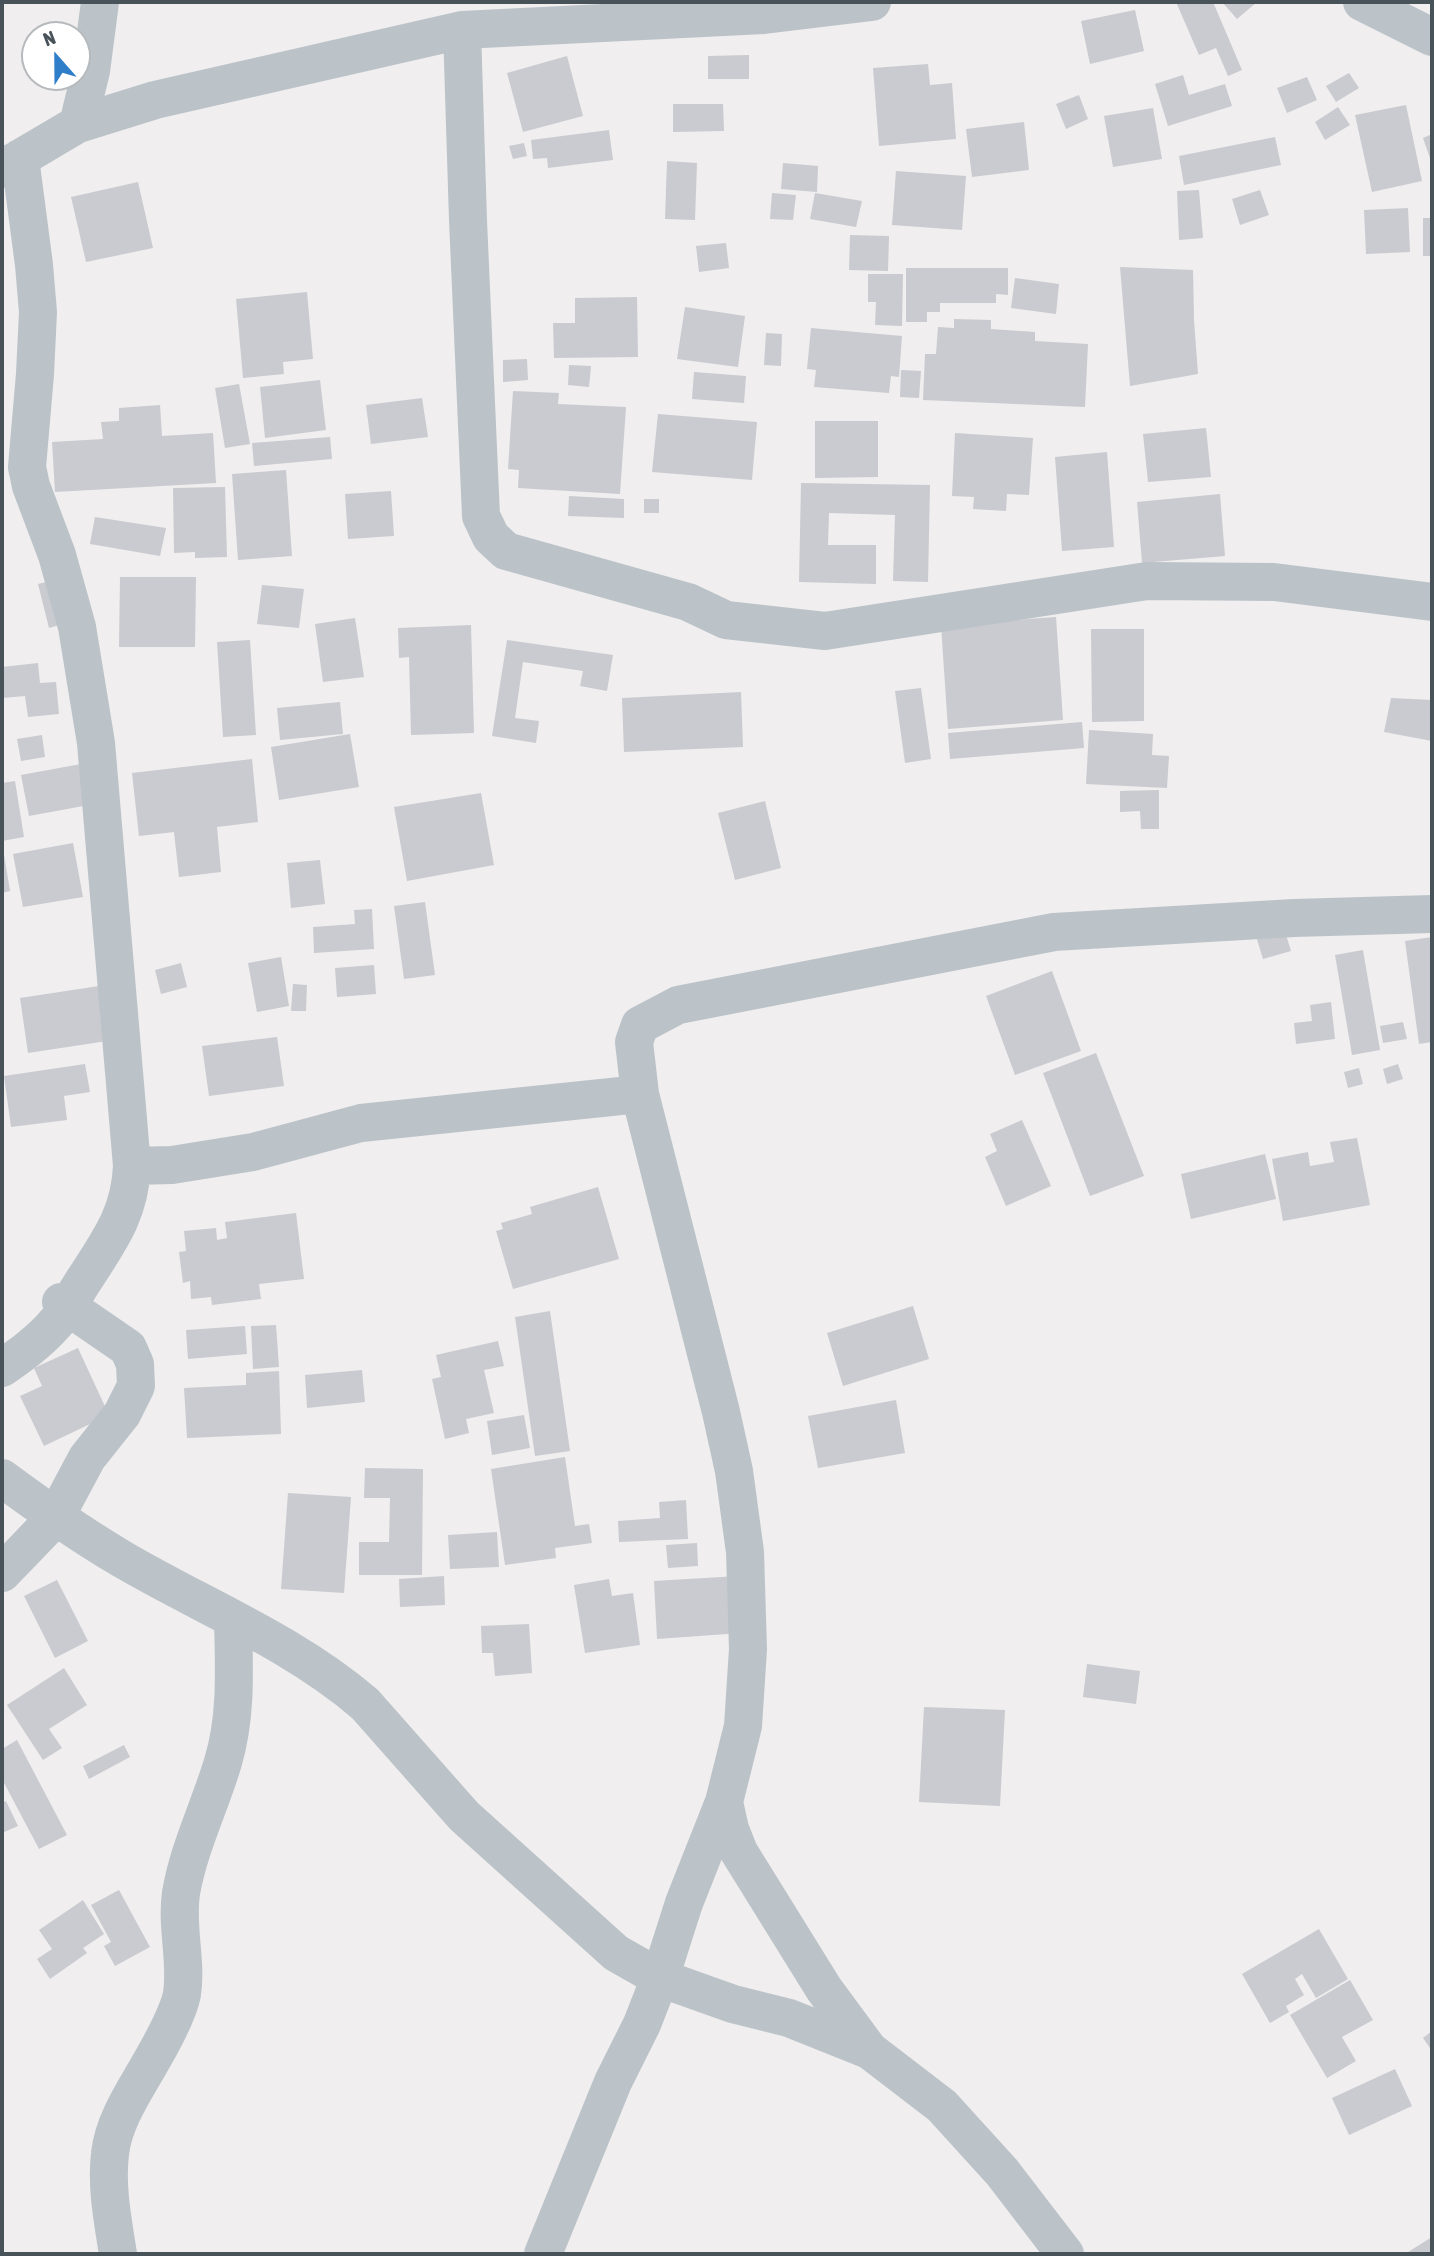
<!DOCTYPE html>
<style>
body{margin:0}
#map{position:relative;width:1434px;height:2256px;overflow:hidden;background:#f0eeee;font-family:"Asap Condensed",sans-serif}
canvas{display:block}
.frame{position:absolute;inset:0;border:4px solid #485259;pointer-events:none}
.north{position:absolute;left:21px;top:21px;width:70px;height:70px;box-sizing:border-box;background:#fff;border:2px solid #b6babd;border-radius:50%;rotate:339deg;font-size:19px;font-weight:700;line-height:28px;text-align:center;color:#485259}
.north::after{content:'';display:block;margin:auto;width:24px;height:32px;background:#2f7ec9;clip-path:polygon(50% 0,100% 100%,50% 72%,0 100%)}
</style>
<div id="map">
<canvas width="1434" height="2256"></canvas>
<div class="frame"></div>
<div class="north">N</div>
</div>
<script>
const ctx = document.querySelector('canvas').getContext('2d');
ctx.lineJoin = 'round';
function paint(path, color) {
  ctx.fillStyle = color;
  ctx.fill(path, 'evenodd');
}
function strokePath(path, color, width, dash) {
  ctx.strokeStyle = color;
  ctx.lineWidth = width;
  ctx.lineCap = dash ? 'butt' : 'round';
  ctx.setLineDash(dash || []);
  ctx.stroke(path);
}
const building = new Path2D(`
 M 1176,2 L 1213,2 L 1242,70 L 1228,76 L 1216,48 L 1199,55 Z
 M 1222,2 L 1257,2 L 1237,19 Z
 M 1135,10 L 1144,51 L 1090,64 L 1081,21 Z
 M 749,55 L 749,79 L 708,79 L 708,56 Z
 M 567,56 L 583,116 L 523,132 L 507,73 Z
 M 928,64 L 930,85 L 952,83 L 956,139 L 879,146 L 873,68 Z
 M 1349,73 L 1359,88 L 1336,102 L 1326,86 Z
 M 1183,75 L 1189,95 L 1225,84 L 1232,106 L 1168,126 L 1155,84 Z
 M 1307,77 L 1317,100 L 1287,113 L 1277,88 Z
 M 1079,95 L 1088,119 L 1066,129 L 1056,104 Z
 M 673,104 L 723,104 L 724,131 L 673,132 Z
 M 1406,105 L 1422,181 L 1372,192 L 1355,115 Z
 M 1338,107 L 1350,125 L 1325,140 L 1315,122 Z
 M 1153,108 L 1162,159 L 1113,167 L 1104,116 Z
 M 1024,122 L 1029,170 L 972,177 L 966,129 Z
 M 609,130 L 613,160 L 548,168 L 547,158 L 533,159 L 531,140 Z
 M 1432,134 L 1432,164 L 1423,138 Z
 M 1275,137 L 1281,165 L 1184,185 L 1179,156 Z
 M 524,143 L 527,156 L 513,159 L 509,146 Z
 M 667,161 L 697,163 L 695,220 L 665,219 Z
 M 783,163 L 818,166 L 817,192 L 781,189 Z
 M 896,171 L 966,176 L 962,230 L 892,225 Z
 M 138,182 L 153,248 L 86,262 L 71,197 Z
 M 1199,190 L 1203,238 L 1179,240 L 1177,191 Z
 M 1260,190 L 1269,215 L 1240,225 L 1232,199 Z
 M 772,193 L 796,195 L 793,220 L 770,219 Z
 M 815,193 L 862,201 L 856,227 L 810,219 Z
 M 1408,208 L 1410,252 L 1366,254 L 1364,210 Z
 M 1423,218 L 1432,218 L 1432,256 L 1423,256 Z
 M 850,235 L 889,236 L 888,271 L 849,270 Z
 M 726,243 L 729,268 L 699,272 L 696,246 Z
 M 1120,267 L 1193,270 L 1194,320 L 1198,374 L 1130,386 Z
 M 906,268 L 1008,268 L 1008,295 L 996,294 L 996,303 L 940,303 L 940,312 L 927,312 L 927,322 L 906,322 Z
 M 868,274 L 903,274 L 902,326 L 875,325 L 876,302 L 868,302 Z
 M 1015,278 L 1059,284 L 1056,314 L 1011,308 Z
 M 307,292 L 313,359 L 283,362 L 284,374 L 243,378 L 236,299 Z
 M 637,297 L 638,357 L 554,358 L 553,323 L 575,323 L 575,298 Z
 M 685,307 L 745,316 L 738,367 L 677,359 Z
 M 954,319 L 991,320 L 991,329 L 1035,332 L 1035,341 L 1088,344 L 1085,407 L 923,400 L 925,354 L 936,354 L 938,327 L 954,328 Z
 M 811,328 L 902,336 L 899,377 L 891,376 L 889,393 L 814,387 L 816,370 L 807,369 Z
 M 766,333 L 782,334 L 781,366 L 764,365 Z
 M 527,359 L 528,380 L 503,382 L 503,360 Z
 M 569,365 L 591,366 L 589,387 L 568,385 Z
 M 901,370 L 921,371 L 919,398 L 900,397 Z
 M 694,372 L 746,376 L 744,403 L 692,399 Z
 M 320,380 L 326,430 L 265,438 L 260,387 Z
 M 239,384 L 250,444 L 225,448 L 215,388 Z
 M 513,391 L 559,393 L 558,404 L 626,407 L 620,494 L 518,488 L 519,470 L 508,469 Z
 M 422,398 L 428,437 L 371,444 L 366,405 Z
 M 160,405 L 162,436 L 213,433 L 216,483 L 55,492 L 52,442 L 103,439 L 101,422 L 119,421 L 119,408 Z
 M 658,414 L 757,422 L 752,480 L 652,472 Z
 M 815,421 L 878,421 L 878,477 L 815,478 Z
 M 1206,428 L 1211,477 L 1148,482 L 1143,434 Z
 M 955,433 L 1033,438 L 1029,495 L 1007,494 L 1006,511 L 973,509 L 974,497 L 952,496 Z
 M 330,437 L 332,459 L 254,466 L 252,443 Z
 M 1107,452 L 1114,547 L 1062,551 L 1055,457 Z
 M 286,470 L 292,556 L 238,560 L 232,474 Z
 M 801,483 L 930,485 L 928,582 L 893,581 L 895,515 L 829,513 L 828,545 L 876,545 L 876,584 L 799,582 Z
 M 225,487 L 227,557 L 195,558 L 195,552 L 174,553 L 173,488 Z
 M 391,491 L 394,536 L 348,539 L 345,494 Z
 M 1220,494 L 1225,556 L 1142,563 L 1137,502 Z
 M 569,496 L 624,499 L 624,518 L 568,516 Z
 M 644,499 L 659,499 L 659,513 L 644,513 Z
 M 95,517 L 166,528 L 160,556 L 90,544 Z
 M 120,577 L 196,577 L 195,647 L 119,647 Z
 M 59,579 L 70,622 L 49,628 L 38,584 Z
 M 262,585 L 304,589 L 299,628 L 257,624 Z
 M 1056,617 L 1063,720 L 948,729 L 941,625 Z
 M 355,618 L 364,677 L 323,682 L 315,624 Z
 M 471,625 L 474,733 L 411,735 L 409,657 L 399,658 L 398,628 Z
 M 1091,629 L 1144,629 L 1144,721 L 1092,722 Z
 M 250,640 L 256,735 L 223,737 L 217,642 Z
 M 507,640 L 613,655 L 607,691 L 580,686 L 583,671 L 523,662 L 515,718 L 539,721 L 536,743 L 492,736 Z
 M 38,663 L 40,683 L 56,682 L 59,714 L 28,717 L 25,696 L 2,698 L 2,667 Z
 M 921,688 L 931,759 L 905,763 L 895,691 Z
 M 741,692 L 743,747 L 624,752 L 622,698 Z
 M 1391,698 L 1432,700 L 1432,741 L 1384,732 Z
 M 340,702 L 343,734 L 280,740 L 277,708 Z
 M 1082,722 L 1084,748 L 950,759 L 948,733 Z
 M 1089,730 L 1153,734 L 1152,755 L 1169,756 L 1167,788 L 1086,784 Z
 M 350,734 L 359,787 L 279,800 L 271,747 Z
 M 42,735 L 45,757 L 21,761 L 17,739 Z
 M 252,759 L 258,822 L 217,827 L 221,872 L 179,877 L 174,832 L 139,836 L 132,773 Z
 M 81,764 L 89,805 L 29,816 L 21,775 Z
 M 15,781 L 24,837 L 2,841 L 2,783 Z
 M 1159,790 L 1159,829 L 1141,829 L 1140,811 L 1120,812 L 1120,791 Z
 M 481,793 L 494,865 L 407,881 L 394,807 Z
 M 765,801 L 781,868 L 735,880 L 718,813 Z
 M 2,842 L 10,891 L 2,893 Z
 M 73,843 L 83,897 L 23,907 L 13,854 Z
 M 320,860 L 325,904 L 291,908 L 287,863 Z
 M 425,902 L 435,975 L 404,979 L 394,906 Z
 M 372,909 L 374,949 L 314,953 L 313,927 L 355,924 L 354,910 Z
 M 1282,922 L 1291,951 L 1263,959 L 1254,930 Z
 M 1432,937 L 1432,1042 L 1419,1044 L 1405,941 Z
 M 1363,950 L 1380,1050 L 1352,1055 L 1335,955 Z
 M 281,957 L 289,1006 L 257,1012 L 248,963 Z
 M 181,963 L 187,987 L 161,994 L 155,970 Z
 M 374,965 L 376,994 L 337,997 L 335,968 Z
 M 1052,971 L 1081,1051 L 1015,1075 L 986,996 Z
 M 293,984 L 307,985 L 306,1011 L 291,1011 Z
 M 99,986 L 107,1041 L 28,1053 L 20,998 Z
 M 1331,1002 L 1335,1039 L 1296,1044 L 1294,1023 L 1312,1021 L 1310,1005 Z
 M 1403,1022 L 1407,1039 L 1383,1043 L 1380,1026 Z
 M 277,1037 L 284,1086 L 209,1096 L 202,1046 Z
 M 1096,1053 L 1144,1176 L 1090,1196 L 1043,1073 Z
 M 85,1064 L 90,1092 L 64,1096 L 67,1120 L 11,1127 L 4,1076 Z
 M 1398,1064 L 1403,1079 L 1387,1084 L 1383,1069 Z
 M 1359,1068 L 1363,1084 L 1348,1088 L 1344,1072 Z
 M 1022,1120 L 1051,1186 L 1006,1206 L 985,1157 L 997,1151 L 990,1134 Z
 M 1357,1138 L 1370,1205 L 1283,1221 L 1272,1159 L 1308,1152 L 1310,1166 L 1334,1162 L 1330,1142 Z
 M 1265,1154 L 1276,1199 L 1191,1219 L 1181,1174 Z
 M 598,1187 L 619,1259 L 513,1289 L 496,1231 L 503,1229 L 501,1223 L 532,1214 L 530,1207 Z
 M 296,1213 L 304,1279 L 259,1284 L 261,1299 L 212,1305 L 211,1297 L 191,1299 L 190,1281 L 183,1283 L 179,1252 L 186,1251 L 184,1231 L 216,1228 L 217,1240 L 227,1238 L 225,1222 Z
 M 913,1306 L 929,1359 L 843,1386 L 827,1333 Z
 M 550,1311 L 570,1451 L 535,1456 L 515,1317 Z
 M 276,1325 L 279,1367 L 253,1369 L 251,1326 Z
 M 245,1326 L 247,1354 L 188,1359 L 186,1330 Z
 M 498,1341 L 504,1366 L 484,1370 L 494,1413 L 466,1419 L 469,1433 L 445,1439 L 432,1379 L 441,1377 L 436,1355 Z
 M 78,1348 L 109,1415 L 44,1446 L 20,1396 L 42,1386 L 34,1368 Z
 M 362,1370 L 365,1402 L 307,1408 L 305,1375 Z
 M 279,1371 L 281,1434 L 187,1438 L 184,1388 L 246,1385 L 246,1373 Z
 M 896,1400 L 905,1453 L 818,1468 L 808,1416 Z
 M 524,1415 L 530,1448 L 492,1455 L 487,1421 Z
 M 565,1457 L 575,1526 L 589,1524 L 592,1543 L 555,1548 L 556,1558 L 505,1565 L 491,1469 Z
 M 365,1468 L 423,1469 L 422,1575 L 359,1575 L 359,1542 L 389,1542 L 390,1498 L 364,1498 Z
 M 288,1493 L 351,1497 L 344,1593 L 281,1589 Z
 M 686,1500 L 688,1539 L 619,1542 L 618,1521 L 660,1518 L 659,1502 Z
 M 497,1532 L 499,1567 L 450,1569 L 448,1535 Z
 M 697,1543 L 698,1566 L 668,1568 L 666,1545 Z
 M 444,1576 L 445,1605 L 400,1607 L 399,1579 Z
 M 738,1576 L 741,1633 L 657,1639 L 654,1581 Z
 M 609,1579 L 612,1596 L 633,1593 L 640,1645 L 585,1653 L 574,1585 Z
 M 57,1580 L 88,1641 L 55,1658 L 24,1596 Z
 M 529,1624 L 532,1673 L 495,1676 L 493,1653 L 482,1653 L 481,1626 Z
 M 1087,1664 L 1140,1671 L 1136,1704 L 1083,1697 Z
 M 64,1668 L 87,1705 L 49,1729 L 62,1748 L 43,1760 L 7,1705 Z
 M 924,1707 L 1005,1710 L 1000,1806 L 919,1802 Z
 M 17,1740 L 67,1835 L 39,1849 L 2,1779 L 2,1749 Z
 M 124,1745 L 130,1757 L 89,1779 L 83,1766 Z
 M 6,1801 L 18,1826 L 2,1833 L 2,1803 Z
 M 119,1890 L 150,1947 L 115,1966 L 104,1946 L 111,1942 L 91,1905 Z
 M 83,1900 L 104,1934 L 83,1948 L 87,1953 L 50,1979 L 37,1959 L 52,1949 L 39,1930 Z
 M 1319,1929 L 1348,1979 L 1316,1998 L 1302,1974 L 1295,1979 L 1304,1995 L 1286,2006 L 1289,2012 L 1270,2023 L 1242,1974 Z
 M 1350,1980 L 1373,2020 L 1342,2037 L 1356,2061 L 1327,2078 L 1290,2015 Z
 M 1432,2031 L 1432,2051 L 1423,2038 Z
 M 1395,2069 L 1412,2106 L 1349,2135 L 1332,2098 Z
 M 1432,2237 L 1432,2254 L 1405,2254 Z`);
const street = new Path2D(`
 M 1362,2 L 1432,37
 M 462,30 L 468,220 L 481,516 L 491,537 L 506,551 L 688,602 L 726,620 L 825,631 L 1147,581 L 1274,582 L 1432,602
 M 78,124 L 91,71 L 100,2
 M 2,169 L 78,124 L 155,100 L 462,30 L 764,15 L 872,2
 M 132,1166 L 172,1165 L 253,1152 L 361,1123 L 640,1094
 M 2,1368 C 23,1354 43,1339 59,1319 C 70,1305 78,1288 88,1274 C 112,1237 130,1211 132,1166 L 96,743 L 77,627 L 57,555 L 31,486 L 27,467 L 35,374 L 38,312 L 34,265 L 20,158
 M 2,1478 C 41,1507 80,1534 122,1559 C 202,1606 293,1642 365,1704 L 464,1816 L 616,1953 L 660,1978 L 733,2004 L 789,2018 L 869,2050 L 942,2106 L 1002,2172 L 1065,2254
 M 2,1573 L 55,1518 L 87,1458 L 122,1414 L 136,1386 L 135,1364 L 128,1348 L 61,1302
 M 869,2050 L 824,1989 L 739,1852 L 730,1829 L 724,1802 L 743,1726 L 748,1649 L 745,1552 L 734,1471 L 721,1412 L 640,1094 L 634,1042 L 640,1025 L 678,1005 L 1054,932 L 1294,918 L 1432,914
 M 118,2254 C 113,2222 106,2187 110,2154 C 113,2123 133,2093 148,2067 C 159,2048 178,2015 182,1994 C 187,1961 176,1927 181,1893 C 189,1847 210,1806 223,1762 C 237,1715 234,1667 233,1619
 M 543,2254 L 613,2082 L 642,2024 L 660,1978 L 684,1903 L 724,1802`);
paint(building, '#c9cbd0');
strokePath(street, '#bbc3c9', 38);
</script>
